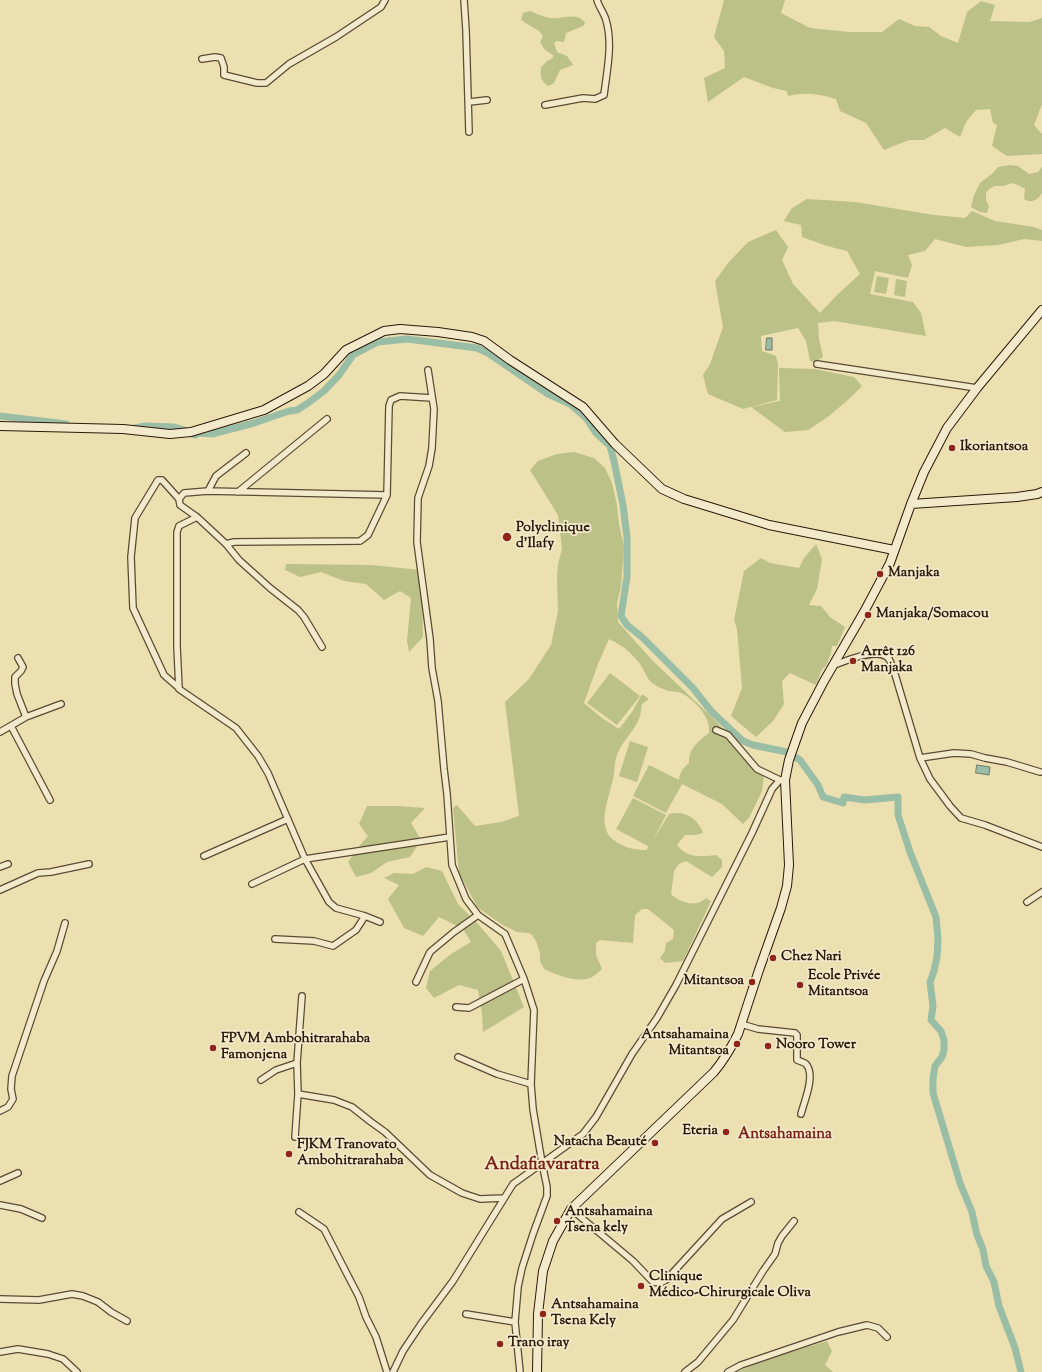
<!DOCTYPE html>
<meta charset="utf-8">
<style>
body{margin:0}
canvas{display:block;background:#ecdfb0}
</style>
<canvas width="1042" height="1372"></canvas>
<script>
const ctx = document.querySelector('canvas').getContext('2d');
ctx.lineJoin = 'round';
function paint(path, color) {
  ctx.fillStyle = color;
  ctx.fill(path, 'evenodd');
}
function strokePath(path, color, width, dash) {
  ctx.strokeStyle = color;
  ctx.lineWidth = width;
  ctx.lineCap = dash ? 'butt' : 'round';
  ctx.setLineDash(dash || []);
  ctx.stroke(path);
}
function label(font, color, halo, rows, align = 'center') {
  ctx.font = font + ' "Sorts Mill Goudy",serif';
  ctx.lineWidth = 3.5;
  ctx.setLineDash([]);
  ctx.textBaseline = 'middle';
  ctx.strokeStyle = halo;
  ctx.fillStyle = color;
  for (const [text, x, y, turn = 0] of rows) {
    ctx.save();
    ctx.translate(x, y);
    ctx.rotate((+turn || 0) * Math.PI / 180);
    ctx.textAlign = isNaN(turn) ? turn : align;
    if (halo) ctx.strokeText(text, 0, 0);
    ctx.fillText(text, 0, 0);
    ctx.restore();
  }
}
const green = new Path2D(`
 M 724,0 L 785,0 L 781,13 L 810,28 L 849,32 L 882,32 L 899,19 L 915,26 L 929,27 L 941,36 L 958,43 L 967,12 L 981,1 L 995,5 L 990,21 L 1029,22 L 1042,18 L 1042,104 L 1034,125 L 1042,134 L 1042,154 L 1007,156 L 992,146 L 997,125 L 993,123 L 990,109 L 976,110 L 966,122 L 960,137 L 945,128 L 924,140 L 909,140 L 884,150 L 866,123 L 840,111 L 836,99 C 817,94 807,92 788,96 L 787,91 L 773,88 L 744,77 L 708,102 L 704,78 L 725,68 L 724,51 L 714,37 Z
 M 530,11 C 537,14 544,17 551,18 C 562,20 577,11 585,23 L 583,26 L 566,33 L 564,42 L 557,41 L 554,43 L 557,52 L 567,56 L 573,65 L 560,70 L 554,83 L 548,86 C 540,80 540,76 541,67 L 547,61 L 553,58 L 553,55 L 544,49 L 540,42 L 543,36 L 539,31 L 521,20 L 523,13 Z
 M 1010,165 L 1018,166 L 1029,174 L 1038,172 L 1042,167 L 1042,193 C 1038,200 1031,204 1024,199 L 1025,189 L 1018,185 L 1011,183 L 1004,186 L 995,186 L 989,189 L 986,193 L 986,200 L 989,206 L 987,213 L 980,212 L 971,207 L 974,195 L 980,183 L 993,173 L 998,167 Z
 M 807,199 L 855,202 L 934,215 L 965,218 L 972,211 L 995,221 L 1034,227 L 1042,230 L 1042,241 L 1024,239 L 998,245 L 966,247 L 935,239 L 925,251 L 908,255 L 912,265 L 908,278 L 875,271 L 870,294 L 913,302 L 921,313 L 926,336 L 834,321 L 818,323 L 819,339 L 823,357 L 815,362 L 810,361 L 806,341 L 798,328 L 761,336 L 762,351 L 776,356 L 778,364 L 777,400 L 743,409 L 708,394 L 703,375 L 710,364 L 723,327 L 715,281 L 728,263 L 748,242 L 776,230 L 788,247 L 782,260 L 793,284 L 820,313 L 838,294 L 860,274 L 847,251 L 827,246 L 802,237 L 801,225 L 784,221 L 792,208 Z
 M 877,276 L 889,278 L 886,294 L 874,292 Z
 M 896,279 L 907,281 L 905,297 L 894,295 Z
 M 779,368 L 815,369 L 854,377 L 862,386 L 849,399 L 829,416 L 808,430 L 785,432 L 751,407 L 780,401 Z
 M 574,452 L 594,458 L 605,468 L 612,483 L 617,505 L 619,524 L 624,547 L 621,587 L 617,603 L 618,622 L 652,660 L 715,720 L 764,776 L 762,791 L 749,818 L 743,824 L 722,804 L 682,784 L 666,813 L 633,796 L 649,765 L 679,780 C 680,772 683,768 689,763 C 688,749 699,741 709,733 C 711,718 696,701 683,694 C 679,691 674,692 668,691 C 663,689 656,686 652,683 C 647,679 645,672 642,667 C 634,655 623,645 609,639 L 598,664 L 584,703 L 602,718 L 619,729 L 632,712 L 642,694 L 649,699 L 642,704 C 641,709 641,714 639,719 C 633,733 620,743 616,758 C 614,765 615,772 613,779 C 609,798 595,828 615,841 C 625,848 635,850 647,850 L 648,846 L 616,829 L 633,798 L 666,815 L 653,840 L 669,814 C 684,810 698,818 703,833 L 696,835 L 685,835 L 677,845 C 687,858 701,857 716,855 L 722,860 L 722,867 L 712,877 L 686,861 L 679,864 L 674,871 L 671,894 C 680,903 697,908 706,898 L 711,901 L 683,961 L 665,963 L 660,958 L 665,951 L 666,943 L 673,939 L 674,930 L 648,909 L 642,909 L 635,915 L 633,943 L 600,940 L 596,943 L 596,955 L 602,969 C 599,971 596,975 592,977 C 578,984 557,975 544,969 L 540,961 L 540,953 L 536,941 L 532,935 L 529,933 L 517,932 L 503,925 L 478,908 L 459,873 L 453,808 L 457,805 L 475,826 L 501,822 L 519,816 L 505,702 L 529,679 L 551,645 L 558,611 L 557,577 L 558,564 L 562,549 L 558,515 L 530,470 L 538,461 L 557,454 Z
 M 816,544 L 822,559 L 817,589 L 809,605 L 821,606 L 830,617 L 845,627 L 837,646 L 832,646 L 831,653 L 826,666 L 822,669 L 816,685 L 790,673 L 782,681 L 784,704 L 773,721 L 756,737 L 731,716 L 742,688 L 737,629 L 734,620 L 744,571 L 761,558 L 770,563 L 799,568 L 804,558 Z
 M 286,564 L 371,565 L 420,570 L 422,589 L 423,637 L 409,652 L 407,641 L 411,598 L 400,591 L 384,600 L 366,584 L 344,581 L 321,572 L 300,577 L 285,570 Z
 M 610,673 L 640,696 L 617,725 L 587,703 Z
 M 630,741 L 648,747 L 637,782 L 619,776 Z
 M 367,806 L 398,806 L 425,808 L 411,823 L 421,840 L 410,857 L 387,862 L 371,873 L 356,877 L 348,862 L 361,844 L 368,836 L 359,824 Z
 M 426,867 L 442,871 L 458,904 L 478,924 L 501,951 L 524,1007 L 483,1032 L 482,1013 L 478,990 L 459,985 L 434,998 L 426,988 L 430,971 L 451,954 L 471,942 L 463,929 L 439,917 L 423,936 L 404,928 L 388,899 L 399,885 L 384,878 L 394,873 L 413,874 Z
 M 827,1341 L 832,1351 L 825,1365 L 833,1372 L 737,1372 L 761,1361 Z`);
const water = new Path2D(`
 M 767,338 L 772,338 L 772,350 L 766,350 Z
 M 977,765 L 990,767 L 989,775 L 976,773 Z`);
const canal = new Path2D(`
 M 0,416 L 66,424
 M 135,428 L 145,426 L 174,427 L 184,430 L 192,434 L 195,435 L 199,433 L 212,434 L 254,423 L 289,411 L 297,410 L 308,403 L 324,391 L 339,375 L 353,355 L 378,342 L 407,339 L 477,348 L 488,353 L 548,394 L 570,404 L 587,419 L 596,433 L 610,446 L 614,461 L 623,505 L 627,537 L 627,577 L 621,616 L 627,625 L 642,637 L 693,688 L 711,711 L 743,741 L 753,745 L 787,752 L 800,760 L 818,785 L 823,797 L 843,803 L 844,797 L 865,800 L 898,797 L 898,815 L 910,852 L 936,917 L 938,939 L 937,957 L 934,971 L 930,982 L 933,1006 L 931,1020 L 941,1031 L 944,1040 L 944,1050 L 942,1057 L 935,1066 L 933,1079 L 933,1093 L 960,1183 L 972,1212 L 977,1235 L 983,1249 L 986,1266 L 994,1282 L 999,1306 L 1015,1348 L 1021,1372`);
const street = new Path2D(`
 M 464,0 L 466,30 L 469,132
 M 202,59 L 215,57 L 221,58 L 224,67 L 224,75 L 257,83 L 266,83 L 289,64 L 336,37 L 381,7 L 385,0
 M 469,102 L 487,100
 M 545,105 L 583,98 L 595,99 L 604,95 C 607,70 613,44 606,20 C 604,13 599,7 597,0
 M 817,364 L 977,388
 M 428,370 L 434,409 L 432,448 L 429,466 L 418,498 L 417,542 L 430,639 L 432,668 L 438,701 L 444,769 L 447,794 L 452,865 L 466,899 L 478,915 L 505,934 L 524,979 L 534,1010 L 531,1084 L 533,1109 L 542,1163 L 547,1187 L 547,1196 L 533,1234 L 522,1268 L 518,1287 L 515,1322 L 520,1372
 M 208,491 L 216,476 L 246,453
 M 238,492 L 327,419
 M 179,499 L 162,480 L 158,480 L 135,518 L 131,557 L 133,608 L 164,675 L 179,688
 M 197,517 L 179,526 L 177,532 L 177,646 L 179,689 L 236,728 L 258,756 L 268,773 L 305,859 L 329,902 L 336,908 L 365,916 L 380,922
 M 226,544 L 234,542 L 360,541 L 368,535 L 387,495 L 389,406 L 391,400 L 400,396 L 432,398
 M 322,647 L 304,617 L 298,610 L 270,588 L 239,560 L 226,544 L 197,517 L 180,505 L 179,499 L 184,493 L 208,491 L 387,495
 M 18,658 L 23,667 L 21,671 L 15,677 L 15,684 L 17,694 L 26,717
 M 832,666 C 845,661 879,646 889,659 C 891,662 892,667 894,671 L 920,758 L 930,779 L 950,806 L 961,818 L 985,825 L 1042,847
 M 11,726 L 50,800
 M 716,730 L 728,735 L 757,769 L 780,780
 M 0,732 L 26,717 L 61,704
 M 920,758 L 954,753 L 971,754 L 985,758 L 1007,762 L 1040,772
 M 204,856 L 288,819
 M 0,867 L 8,864
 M 252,884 L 305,859 L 450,837
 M 0,890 L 38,873 L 51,872 L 89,864
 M 1027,902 L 1042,892
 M 275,939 L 314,941 L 333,946 L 356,930 L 365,916
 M 416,982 L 430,952 L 454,932 L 478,915
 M 302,996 L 297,1063 L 298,1094 L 334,1100 L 352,1107 L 371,1122 L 385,1132 L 430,1175 L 462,1193 L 480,1199 L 504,1198
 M 456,1007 L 469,1008 L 524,979
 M 741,1024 L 758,1029 L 795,1033 L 797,1035 L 797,1060 C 799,1061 804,1062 806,1064 C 816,1075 804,1102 801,1114
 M 458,1057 L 497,1074 L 531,1084
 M 261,1080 L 276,1070 L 297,1063
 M 0,1111 L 8,1107 L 13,1099 L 11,1089 L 12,1076 L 44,981 L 57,951 L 65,923
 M 295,1137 L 298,1094
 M 0,1181 L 18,1173
 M 0,1205 L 21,1209 L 42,1218
 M 571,1209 L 633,1261 L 653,1282 L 660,1283 L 666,1280 L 722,1219 L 751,1202
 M 299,1212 L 324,1229 L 346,1272 L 359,1297 L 366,1317 L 376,1337 L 387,1372
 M 0,1299 L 39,1300 L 72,1294 L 83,1296 L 98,1302 L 111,1312 L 127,1321
 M 466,1314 L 515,1322
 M 0,1352 L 18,1349 L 48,1354 L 63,1359 L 77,1372
 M 393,1372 L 403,1351 L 421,1324 L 453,1281 L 513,1184 L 583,1134 L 596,1117 L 632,1054 L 657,1018 L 676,985 L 752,833 L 772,789 L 780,780 L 785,780
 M 685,1372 L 698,1362 L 733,1320 L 763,1271 L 775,1254 L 778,1243 L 782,1236 L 794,1221
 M 728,1372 L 741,1365 L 838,1332 L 867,1325 L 878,1328 L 887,1337`);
const secondary = new Path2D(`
 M 0,426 L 123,429 L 170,434 L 191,432 L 264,410 L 308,386 L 324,374 L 346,350 L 384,331 L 400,329 L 438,332 L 472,337 L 484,341 L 510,360 L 583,407 L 615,444 L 662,489 L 684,499 L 769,525 L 894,550
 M 911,504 L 1017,497 L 1037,494 L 1042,492
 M 537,1372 L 538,1314 L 543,1271 L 553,1241 L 571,1209 L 714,1072 C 724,1060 731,1048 738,1034 L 759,970 L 781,908 L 787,886 L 789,865 L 785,780 L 789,760 L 802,723 L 824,681 L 864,612 L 890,563 L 911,504 L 924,472 L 947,428 L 977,388 L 1042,310`);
const markers = [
 [952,448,4,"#8f2418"],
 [507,537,5,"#8f2418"],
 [880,574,4,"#8f2418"],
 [868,615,4,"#8f2418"],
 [853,661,4,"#8f2418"],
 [773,958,4,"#8f2418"],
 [752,982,4,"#8f2418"],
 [800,985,4,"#8f2418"],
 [737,1044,4,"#8f2418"],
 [768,1046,4,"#8f2418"],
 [213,1048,4,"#8f2418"],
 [726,1132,4,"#8f2418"],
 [655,1143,4,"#8f2418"],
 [289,1154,4,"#8f2418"],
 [557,1221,4,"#8f2418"],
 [641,1286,4,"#8f2418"],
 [543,1314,4,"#8f2418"],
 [500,1344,4,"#8f2418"]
];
const poiNames = [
 ["Ikoriantsoa",960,448],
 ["Polyclinique",516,529],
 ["d'Ilafy",516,545],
 ["Manjaka",888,574],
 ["Manjaka/Somacou",876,615],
 ["Arrêt 126",861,653],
 ["Manjaka",861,669],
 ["Chez Nari",781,958],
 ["Ecole Privée",808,977],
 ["Mitantsoa",808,993],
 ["Mitantsoa",744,982,"right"],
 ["Antsahamaina",729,1036,"right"],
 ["Mitantsoa",729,1052,"right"],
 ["FPVM Ambohitrarahaba",221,1040],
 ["Famonjena",221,1056],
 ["Nooro Tower",776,1046],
 ["Eteria",718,1132,"right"],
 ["Natacha Beauté",647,1143,"right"],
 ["FJKM Tranovato",297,1146],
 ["Ambohitrarahaba",297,1162],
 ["Antsahamaina",565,1213],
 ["Tsena kely",565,1229],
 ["Clinique",649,1278],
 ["Médico-Chirurgicale Oliva",649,1294],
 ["Antsahamaina",551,1306],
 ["Tsena Kely",551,1322],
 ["Trano iray",508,1344]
];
const neighbourhoodNames = [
 ["Antsahamaina",785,1135]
];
const districtNames = [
 ["Andafiavaratra",542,1166]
];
paint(green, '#bcc188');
paint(water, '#9abda5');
strokePath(water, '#6e7b67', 1);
strokePath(canal, '#9abda5', 7);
strokePath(street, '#5b4a34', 8);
strokePath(secondary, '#2b190a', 10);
strokePath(street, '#f3eacc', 5.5);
strokePath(secondary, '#f3eacc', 8);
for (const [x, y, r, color] of markers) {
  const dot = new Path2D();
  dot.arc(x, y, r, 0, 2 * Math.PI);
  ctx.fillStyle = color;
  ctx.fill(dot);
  strokePath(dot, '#f3eacc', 1.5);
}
label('bold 14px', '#2b190a', '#f3eacc', poiNames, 'left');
label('bold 15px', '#7a1f14', '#f3eacc', neighbourhoodNames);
label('bold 18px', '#7a1f14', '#f3eacc', districtNames);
</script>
